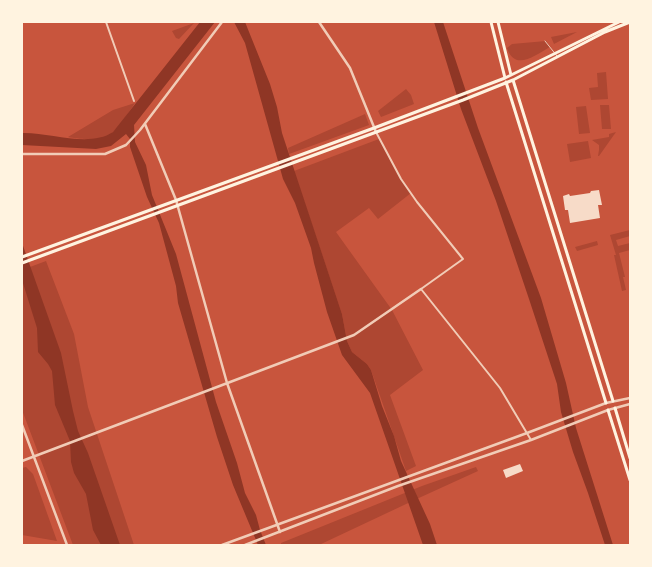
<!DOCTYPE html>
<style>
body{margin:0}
#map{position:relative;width:652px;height:567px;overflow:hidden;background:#c8553d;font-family:"Alegreya Sans",sans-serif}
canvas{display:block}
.frame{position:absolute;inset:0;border:23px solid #fff3e0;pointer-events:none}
</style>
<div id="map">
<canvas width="652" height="567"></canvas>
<div class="frame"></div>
</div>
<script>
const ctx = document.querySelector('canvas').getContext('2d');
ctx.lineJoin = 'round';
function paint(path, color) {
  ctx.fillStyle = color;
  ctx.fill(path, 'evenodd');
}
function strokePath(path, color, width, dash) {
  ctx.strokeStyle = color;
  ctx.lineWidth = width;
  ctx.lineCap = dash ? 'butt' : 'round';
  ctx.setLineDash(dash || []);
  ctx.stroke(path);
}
const green = new Path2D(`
 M 194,23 L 179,39 L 176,38 L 172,31 Z
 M 577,32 L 554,44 L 551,37 Z
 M 546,41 L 550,47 C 535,55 515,72 507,48 L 512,44 Z
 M 606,72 L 608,99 L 591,100 L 589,88 L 598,87 L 597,73 Z
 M 406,89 L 411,95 L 414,104 L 381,117 L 378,111 Z
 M 135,103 C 128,113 117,132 106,137 C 96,141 78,139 68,137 L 113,110 Z
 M 600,105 L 609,105 L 611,129 L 602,129 Z
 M 586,106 L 590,133 L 579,134 L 576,107 Z
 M 365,114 L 369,125 L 289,154 L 288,148 Z
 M 616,132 L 599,156 L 598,156 L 599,150 L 599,145 L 592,140 L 609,137 L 609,134 Z
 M 379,139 L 401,179 L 411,193 L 378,219 L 369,208 L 336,232 L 392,310 L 423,370 L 390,395 L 416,466 L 406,471 L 371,370 L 367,364 L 352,352 L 347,341 L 342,314 L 294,171 Z
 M 588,141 L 591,158 L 570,162 L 567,144 Z
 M 630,230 L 630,236 L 616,240 L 618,246 L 630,243 L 630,250 L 619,253 L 625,277 L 623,277 L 626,290 L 622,291 L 614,255 L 616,255 L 610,235 Z
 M 597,241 L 598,245 L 577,251 L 575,247 Z
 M 46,261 L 74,334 L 88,407 L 134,545 L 73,545 L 22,410 L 22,270 Z
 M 26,467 L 33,474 L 57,541 L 22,535 L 22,468 Z
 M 476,467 L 478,471 L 421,497 L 319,545 L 281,545 L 281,543 L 422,486 Z`);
const water = new Path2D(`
 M 200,22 L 215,22 L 134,125 L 135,142 L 146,165 L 152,195 L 176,254 L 216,402 L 237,463 L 245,493 L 256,515 L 260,530 L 266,545 L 258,545 L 233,485 L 217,437 L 178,303 L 176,286 L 159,223 L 147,197 L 130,147 L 130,139 L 126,134 L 111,146 L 96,149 L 22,145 L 22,133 C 49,132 89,148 113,132 Z
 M 234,22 L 245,22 L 270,84 L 277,107 L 282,133 L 342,314 L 347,341 L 352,352 L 367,364 L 371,370 L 382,406 L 394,436 L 401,461 L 430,524 L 437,545 L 423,545 L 370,393 L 342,355 L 327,312 L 314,263 L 311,248 L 295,203 L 283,179 L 245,43 Z
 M 434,22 L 443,22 L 478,128 L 541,298 L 566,383 L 576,428 L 613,545 L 605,545 L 588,493 L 573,452 L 561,412 L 557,384 L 529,299 L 496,201 L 461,109 Z
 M 22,243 L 61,353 L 73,411 L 78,431 L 88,453 L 120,545 L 101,545 L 93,530 L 86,494 L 74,473 L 71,462 L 70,441 L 55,405 L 52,371 L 48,364 L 38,352 L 37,328 L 22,280 Z`);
const building = new Path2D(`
 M 599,190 L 602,205 L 598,205 L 600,218 L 570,223 L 568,210 L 565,210 L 563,196 L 569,194 L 570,196 L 590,193 L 591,191 Z
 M 520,464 L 523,471 L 506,478 L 503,470 Z`);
const service = new Path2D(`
 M 545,41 L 557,56`);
const minor = new Path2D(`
 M 106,22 L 134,101
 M 376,132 L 401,179 L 417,202 L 463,259 L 421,289
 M 421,289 L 500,388 L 531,440`);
const tertiary = new Path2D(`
 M 319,22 L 350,68 L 376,132
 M 145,124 L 176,200 L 227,383 L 280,532
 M 22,154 L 105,154 L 126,145 L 140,130 L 222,22
 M 22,425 L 67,545
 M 22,461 L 354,335 L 421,289
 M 222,545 L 527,433 L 606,403 L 630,398
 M 245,545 L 398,486 L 531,440 L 608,410 L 630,404`);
const secondary = new Path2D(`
 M 491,22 L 505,78
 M 498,22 L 511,75
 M 513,80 L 613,401
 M 506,82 L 606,403
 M 22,257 L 374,128 L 505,78 L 619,22
 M 22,263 L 463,100 L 513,80 L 605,32 L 630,22
 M 615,408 L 630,458
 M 608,410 L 630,480`);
paint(green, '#ae4732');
paint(water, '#8f3625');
paint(building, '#f7dbc8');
strokePath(service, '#f1ccb7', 1);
strokePath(minor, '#f1ccb7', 2);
strokePath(tertiary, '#f1ccb7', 2.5);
strokePath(secondary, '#fff3e0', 3);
</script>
